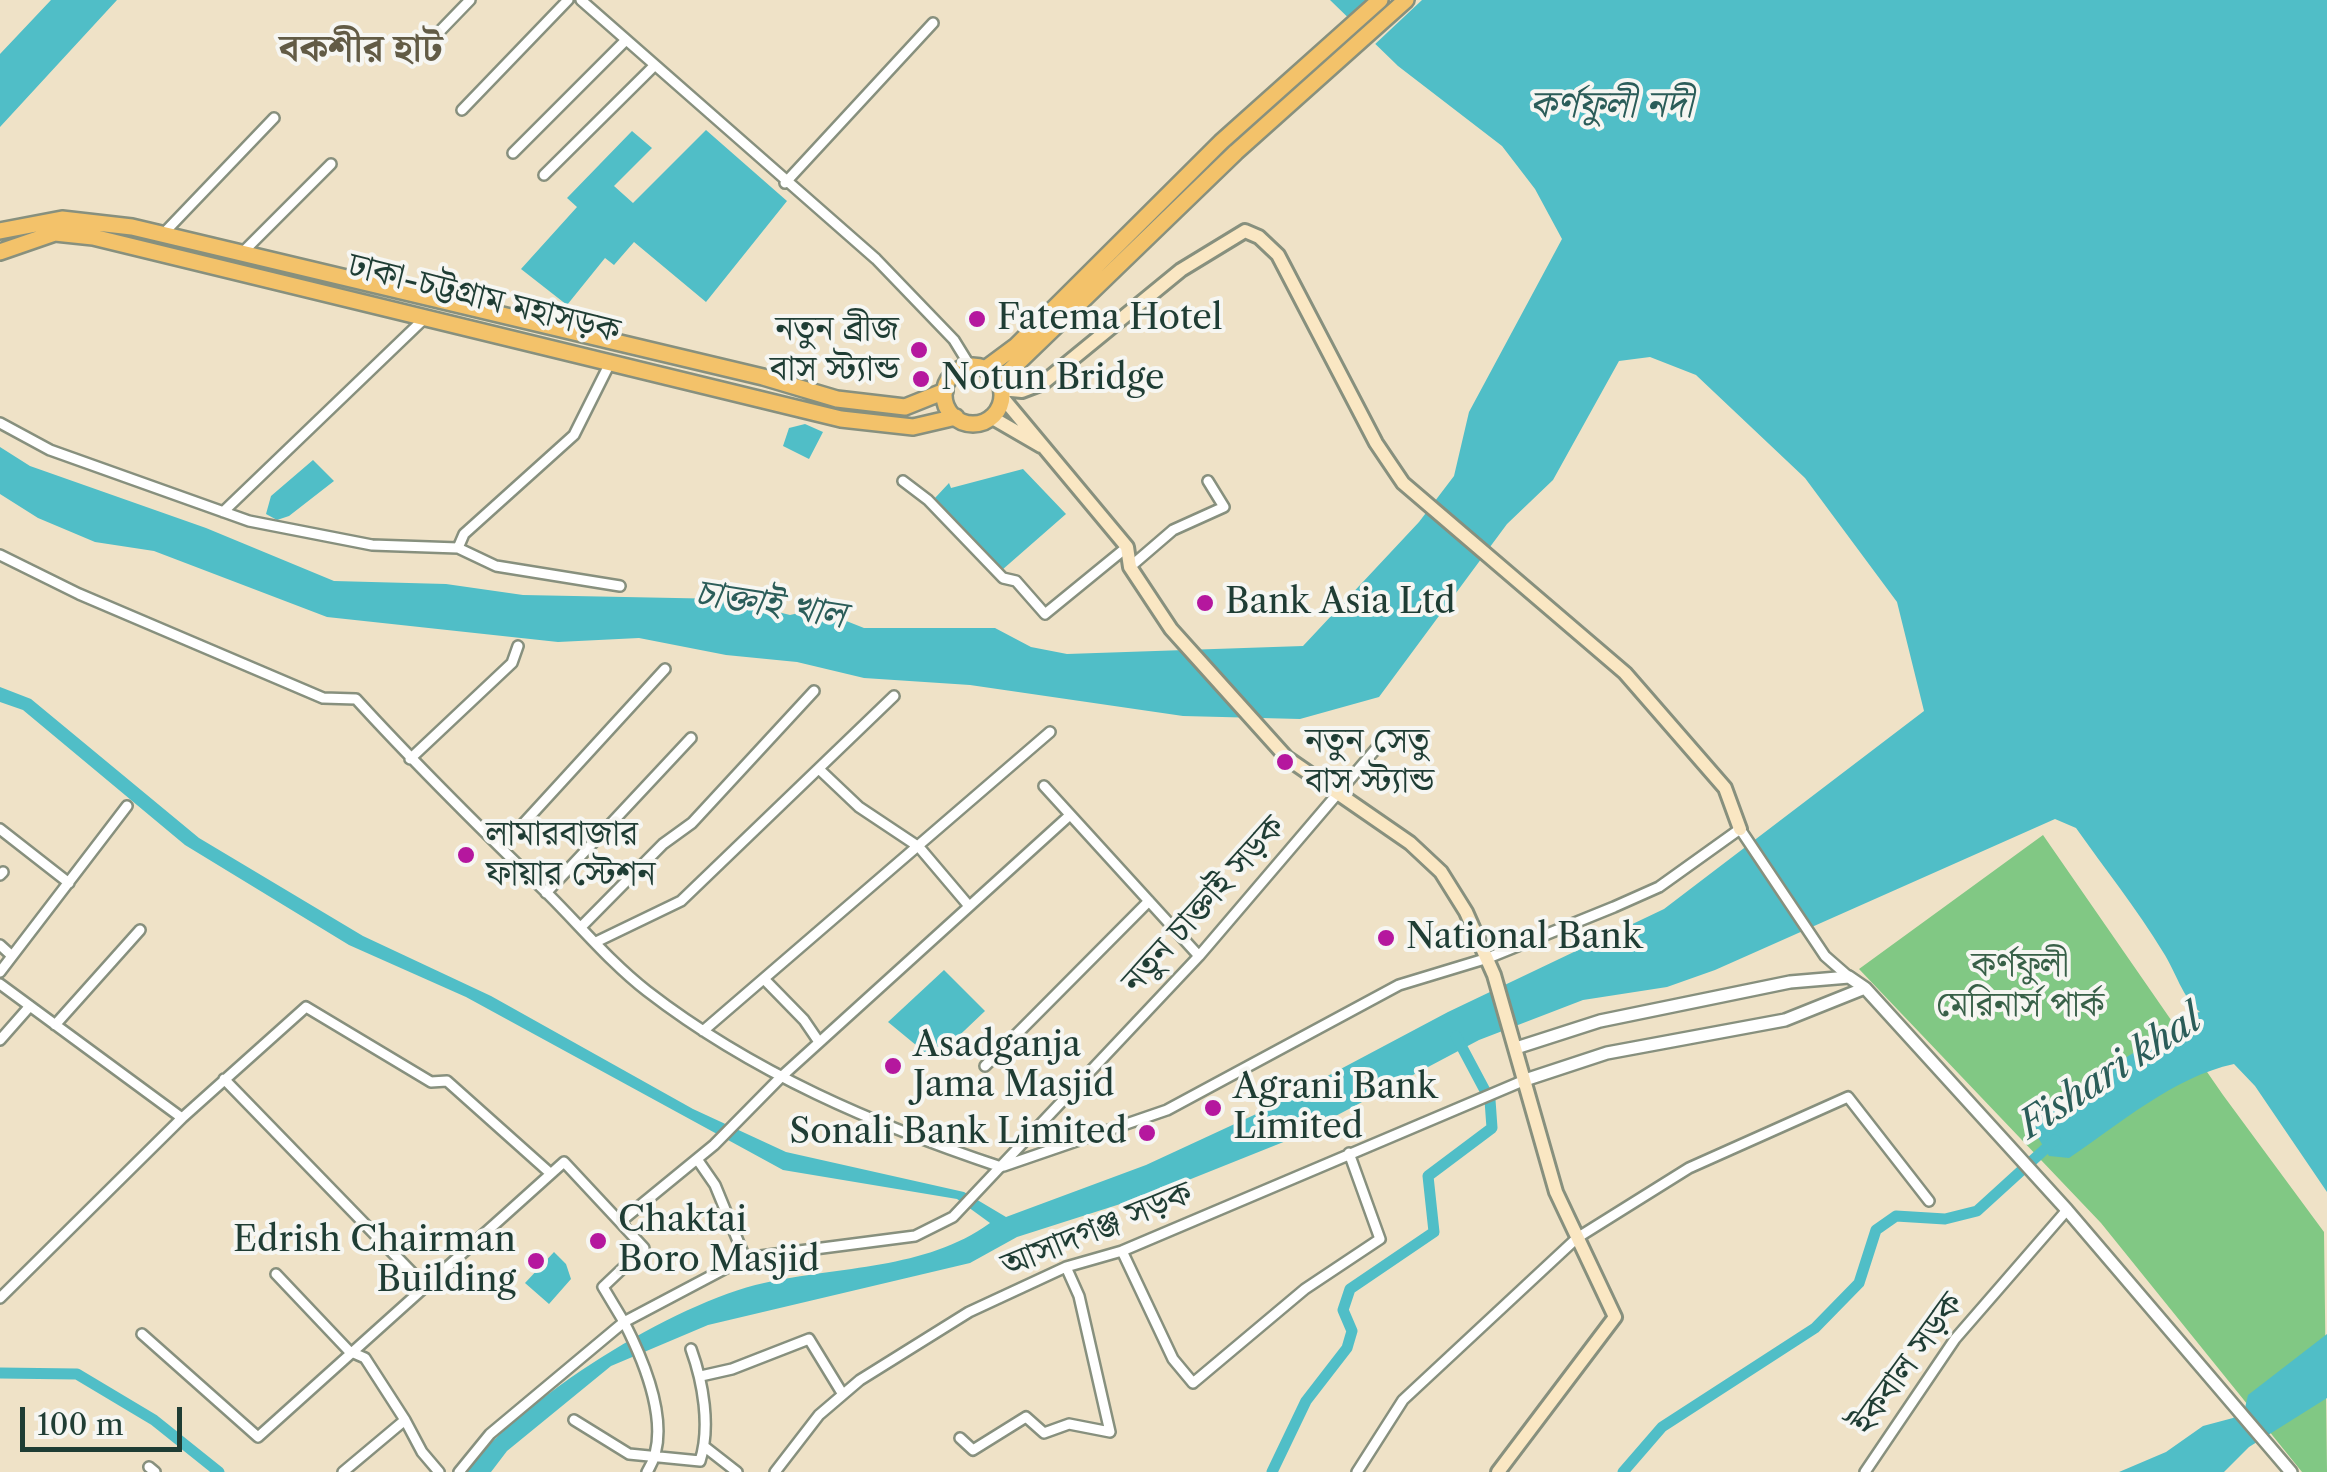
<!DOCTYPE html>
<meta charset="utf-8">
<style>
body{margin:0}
#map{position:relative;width:2327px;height:1472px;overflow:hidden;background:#efe2c7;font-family:"Libre Caslon Text",serif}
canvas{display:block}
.scale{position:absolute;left:20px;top:1407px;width:162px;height:45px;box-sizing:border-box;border:5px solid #1f3d34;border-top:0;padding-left:12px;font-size:30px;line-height:35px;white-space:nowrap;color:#1f3d34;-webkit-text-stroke:8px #f6f6f2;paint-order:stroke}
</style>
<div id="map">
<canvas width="2327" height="1472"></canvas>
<div class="scale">100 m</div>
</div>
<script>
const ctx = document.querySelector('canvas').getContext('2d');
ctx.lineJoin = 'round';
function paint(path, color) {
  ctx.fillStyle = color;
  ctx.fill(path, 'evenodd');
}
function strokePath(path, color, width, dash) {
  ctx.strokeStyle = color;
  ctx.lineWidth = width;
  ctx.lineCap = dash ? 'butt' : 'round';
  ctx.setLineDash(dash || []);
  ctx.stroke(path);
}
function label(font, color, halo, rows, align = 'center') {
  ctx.font = font + ' "Libre Caslon Text","Noto Serif Bengali",serif';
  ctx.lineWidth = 8;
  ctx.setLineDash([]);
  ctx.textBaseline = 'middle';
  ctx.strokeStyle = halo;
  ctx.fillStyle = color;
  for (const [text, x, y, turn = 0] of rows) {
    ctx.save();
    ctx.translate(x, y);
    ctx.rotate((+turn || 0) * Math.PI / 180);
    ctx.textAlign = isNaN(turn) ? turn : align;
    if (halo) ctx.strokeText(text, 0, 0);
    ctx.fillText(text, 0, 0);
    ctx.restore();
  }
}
const green = new Path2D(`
 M 2043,835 L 2223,1095 L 2324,1232 L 2327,1472 L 2302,1472 L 2101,1223 L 1859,969 Z`);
const water = new Path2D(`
 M 51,0 L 117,0 L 0,127 L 0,54 Z
 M 1330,0 L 2327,0 L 2327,1192 L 2255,1086 L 2234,1064 C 2173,1077 2120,1124 2069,1158 L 2049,1156 L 2027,1119 L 2180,1024 L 2189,1014 L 2200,1012 C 2182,997 2176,972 2163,952 C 2137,909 2105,869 2076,828 L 2055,819 L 1715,970 L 1667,987 L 1583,1000 L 1479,1040 L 1296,1137 L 1161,1191 L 1017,1237 L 970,1263 L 708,1325 L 611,1366 L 507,1451 L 491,1472 L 465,1472 C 522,1398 673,1303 764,1283 C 840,1266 925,1270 990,1223 L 957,1199 L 783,1170 L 466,997 L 349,945 L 185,845 L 23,710 L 0,702 L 0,687 L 31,699 L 199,838 L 363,936 L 491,996 L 693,1109 L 786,1152 L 964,1192 L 1006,1217 L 1146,1165 L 1254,1115 L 1448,1012 L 1664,909 L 1924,711 L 1897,602 L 1805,478 L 1696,375 L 1650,357 L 1619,361 L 1553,480 L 1507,524 L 1379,697 L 1300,719 L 1183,716 L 970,685 L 864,678 L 797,662 L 726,655 L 639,638 L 558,642 L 327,617 L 154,551 L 95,542 L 38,518 L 0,494 L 0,447 L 30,466 L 206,528 L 334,581 L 446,584 L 523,595 L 726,599 L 790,615 L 816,609 L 864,628 L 995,628 L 1031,647 L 1067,654 L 1303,646 L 1419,522 L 1454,476 L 1469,412 L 1562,239 L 1535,189 L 1502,146 L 1398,66 Z
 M 706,130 L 787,201 L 706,302 L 634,242 L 614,265 L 605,258 L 567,305 L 521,269 L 577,207 L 567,198 L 632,131 L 652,148 L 614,186 L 633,203 Z
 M 805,424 L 823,432 L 809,459 L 783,446 L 789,428 Z
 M 313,460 L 334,481 L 289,516 L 277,520 L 266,514 L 271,496 Z
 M 1023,469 L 1066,514 L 1002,570 L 935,498 L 949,483 L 951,488 Z
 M 944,970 L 985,1011 L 945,1049 L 928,1055 L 888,1022 Z
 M 554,1252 L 566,1264 L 571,1279 L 549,1304 L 525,1283 Z
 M 2327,1334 L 2327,1398 L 2249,1447 L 2224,1472 L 2119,1472 L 2166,1452 L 2203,1426 L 2233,1418 L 2245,1408 L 2248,1395 Z`);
const pier = new Path2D(`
 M 1371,0 L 1422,0 L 1372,47 L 1347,22 Z`);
const canal = new Path2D(`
 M 0,1373 L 77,1374 L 154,1420 L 219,1472
 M 1272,1472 L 1306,1401 L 1347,1348 L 1352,1331 L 1343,1310 L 1350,1289 L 1434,1232 L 1428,1176 L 1492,1128 L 1490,1100 L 1456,1036
 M 1623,1472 L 1662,1427 L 1815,1328 L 1859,1283 L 1876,1230 L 1896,1216 L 1945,1219 L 1977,1211 L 2055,1140`);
const minor = new Path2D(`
 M 581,0 L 876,259 L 954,340 L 970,366
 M 412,60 L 470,0
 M 462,110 L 568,0
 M 513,153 L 626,40
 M 544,175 L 654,66
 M 785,183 L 933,23
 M 163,234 L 274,118
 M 243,252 L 331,164
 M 0,423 L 50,450 L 249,521 L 372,545 L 458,548 L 496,566 L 620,586
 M 903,481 L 928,500 L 1003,578 L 1016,581 L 1045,614 L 1127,547
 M 223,512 L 426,317
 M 458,548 L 464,534 L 574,435 L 611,361
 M 0,555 L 79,594 L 323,698 L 356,699 C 418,767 483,831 549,895 C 581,927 612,964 647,991 C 753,1073 875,1125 1001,1167
 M 1130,567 L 1173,530 L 1224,507 L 1208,481
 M 410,759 L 512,663 L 518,646
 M 820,770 L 859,807 L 919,847 L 969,906
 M 1044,786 L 1199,956
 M 0,829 L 69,883
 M 501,848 L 665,669
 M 0,875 L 3,872
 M 546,893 L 691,738
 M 581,927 L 663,844 L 692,823 L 814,691
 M 596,942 L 681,901 L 894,696
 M 0,945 L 12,956
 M 0,972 L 127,806
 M 764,979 L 804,1020 L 819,1042
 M 0,984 L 182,1118
 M 55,1025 L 140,930
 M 703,1031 L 1050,732
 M 0,1040 L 30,1006
 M 985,1066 L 1149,901
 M 224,1079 L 424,1285
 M 697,1159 L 715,1185 L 745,1258
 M 1004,1166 L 1167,1110 L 1399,985 L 1488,958 L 1614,907 L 1659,887 L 1740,829 L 1825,956 L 1849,977
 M 620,1222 L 644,1248 L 603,1287 L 624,1322 L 745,1258 L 915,1236 L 953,1217 L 1199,956 L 1386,737
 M 1122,1251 L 1173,1359 L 1193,1383 L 1305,1289 L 1380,1239 L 1349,1153
 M 276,1274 L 349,1351 L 365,1358 L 405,1420 L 343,1472
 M 0,1298 L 182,1118 L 306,1007 L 431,1082 L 447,1081 L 550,1173
 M 142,1334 L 258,1437 L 564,1162 L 620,1222 L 714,1145 L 781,1077 L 1070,815
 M 701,1376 L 732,1369 L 809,1339 L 842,1393
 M 405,1420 L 422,1452 L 439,1472
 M 574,1420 L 629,1454 L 700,1461 C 711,1427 703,1382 691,1349
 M 960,1438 L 973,1450 L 1026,1417 L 1044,1433 L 1069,1424 L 1110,1432 L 1079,1296 L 1066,1267
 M 705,1447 L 737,1472
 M 149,1467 L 155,1472
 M 459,1472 L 490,1434 L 624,1322 C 644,1361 674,1431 647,1472
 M 775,1472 L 819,1415 L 860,1380 L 969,1312 L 1066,1267 L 1122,1251 L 1525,1080
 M 1357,1472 L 1403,1400 L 1577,1238 L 1689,1168 L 1848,1097 L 1929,1201
 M 1865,1472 L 1955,1339 L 2067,1210`);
const tertiary = new Path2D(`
 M 1516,1048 L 1600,1021 L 1790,982 L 1849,977 L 1865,988 L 2067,1210 L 2291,1472
 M 1525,1080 L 1607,1053 L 1785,1020 L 1865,988`);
const secondary = new Path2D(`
 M 1001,389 L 1022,391 L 1043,383 L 1181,270 L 1245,231 L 1259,237 L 1278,255 L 1376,443 L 1403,483 L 1625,673 L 1725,788 L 1740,829
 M 1002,397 L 1127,547 L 1130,567 L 1171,629 L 1287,758 L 1410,843 L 1441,872 L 1466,912 L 1494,975 L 1556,1192 L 1615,1317 L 1498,1472
 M 991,417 L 1041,446`);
const trunk = new Path2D(`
 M 0,231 L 62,219 L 132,227 L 763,377 L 837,399 L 905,407 L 945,391
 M 0,252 L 55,233 L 93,237 L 841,419 L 913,427 L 956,417
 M944 395a29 29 0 1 1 58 0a29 29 0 1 1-58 0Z
 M 985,369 L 1016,346 L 1221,142 L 1380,0
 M 999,381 L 1236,152 L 1406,0`);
const markers = [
 [977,319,10,"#b5179e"],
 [919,350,10,"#b5179e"],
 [921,379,10,"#b5179e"],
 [1205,603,10,"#b5179e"],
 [1285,762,10,"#b5179e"],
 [466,855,10,"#b5179e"],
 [1386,938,10,"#b5179e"],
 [893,1066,10,"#b5179e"],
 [1213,1108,10,"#b5179e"],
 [1147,1133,10,"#b5179e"],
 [598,1241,10,"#b5179e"],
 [536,1261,10,"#b5179e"]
];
const streetNames = [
 ["ঢাকা-চট্টগ্রাম মহাসড়ক",484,299,14],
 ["নতুন চাক্তাই সড়ক",1204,905,-48],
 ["আসাদগঞ্জ সড়ক",1097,1230,-22],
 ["ইকবাল সড়ক",1908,1364,-54]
];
const poiNames = [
 ["Fatema Hotel",997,319],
 ["নতুন ব্রীজ",899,330,"right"],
 ["বাস স্ট্যান্ড",899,370,"right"],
 ["Notun Bridge",941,379],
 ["Bank Asia Ltd",1225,603],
 ["নতুন সেতু",1305,742],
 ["বাস স্ট্যান্ড",1305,782],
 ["লামারবাজার",486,835],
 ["ফায়ার স্টেশন",486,875],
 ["National Bank",1406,938],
 ["Asadganja",913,1046],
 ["Jama Masjid",913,1086],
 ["Agrani Bank",1233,1088],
 ["Limited",1233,1128],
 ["Sonali Bank Limited",1127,1133,"right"],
 ["Chaktai",618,1221],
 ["Boro Masjid",618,1261],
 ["Edrish Chairman",516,1241,"right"],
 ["Building",516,1281,"right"]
];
const parkNames = [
 ["কর্ণফুলী",2020,966],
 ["মেরিনার্স পার্ক",2020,1006]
];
const neighbourhoodNames = [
 ["বকশীর হাট",361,50]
];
const waterNames = [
 ["কর্ণফুলী নদী",1611,106],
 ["চাক্তাই খাল",770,605,9],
 ["Fishari khal",2111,1073,-33]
];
paint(green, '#81c884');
paint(water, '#50bec7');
paint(pier, '#efe2c7');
strokePath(canal, '#50bec7', 11);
strokePath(minor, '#87907e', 14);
strokePath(tertiary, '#87907e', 16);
strokePath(secondary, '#87907e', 18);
strokePath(trunk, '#87907e', 20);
strokePath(minor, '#fff', 9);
strokePath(tertiary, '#fff', 11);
strokePath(secondary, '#fae7c3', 12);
strokePath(trunk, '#f3c26a', 15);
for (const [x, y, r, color] of markers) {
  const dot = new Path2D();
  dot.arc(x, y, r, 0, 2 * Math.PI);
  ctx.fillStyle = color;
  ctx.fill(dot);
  strokePath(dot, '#f6f6f2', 4);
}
label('35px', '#1f3d34', '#f6f6f2', streetNames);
label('35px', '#1f3d34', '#f6f6f2', poiNames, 'left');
label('35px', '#386048', '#f6f6f2', parkNames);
label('bold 38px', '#625b45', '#f6f6f2', neighbourhoodNames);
label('italic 38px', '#2b5d59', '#f6f6f2', waterNames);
</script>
